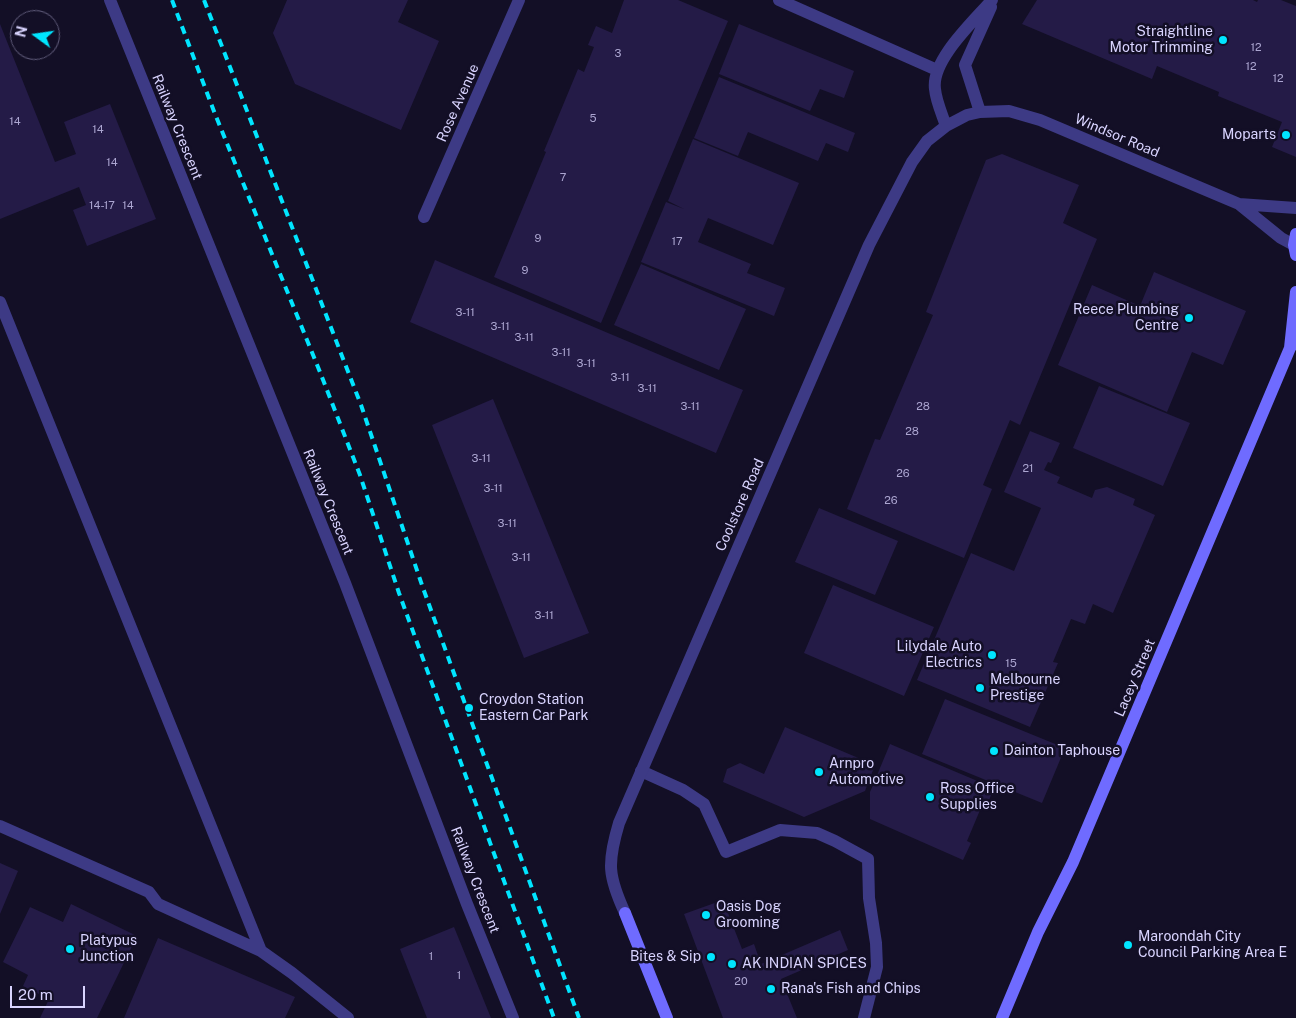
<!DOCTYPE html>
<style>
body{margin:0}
#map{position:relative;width:1296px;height:1018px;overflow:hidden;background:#130f26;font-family:"Public Sans",sans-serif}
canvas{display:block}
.north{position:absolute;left:10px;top:10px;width:50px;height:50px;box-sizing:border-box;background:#130f26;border:1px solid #625e7d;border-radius:50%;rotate:284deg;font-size:14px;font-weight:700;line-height:20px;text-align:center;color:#d9d4ff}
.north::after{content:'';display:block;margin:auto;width:18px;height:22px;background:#00e5ff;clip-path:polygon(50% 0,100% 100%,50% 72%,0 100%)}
.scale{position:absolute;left:10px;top:986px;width:75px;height:22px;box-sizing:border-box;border:2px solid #d9d4ff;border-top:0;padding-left:6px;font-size:15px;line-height:18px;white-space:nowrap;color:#d9d4ff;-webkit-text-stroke:4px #130f26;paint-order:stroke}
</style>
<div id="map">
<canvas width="1296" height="1018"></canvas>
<div class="north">N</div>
<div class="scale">20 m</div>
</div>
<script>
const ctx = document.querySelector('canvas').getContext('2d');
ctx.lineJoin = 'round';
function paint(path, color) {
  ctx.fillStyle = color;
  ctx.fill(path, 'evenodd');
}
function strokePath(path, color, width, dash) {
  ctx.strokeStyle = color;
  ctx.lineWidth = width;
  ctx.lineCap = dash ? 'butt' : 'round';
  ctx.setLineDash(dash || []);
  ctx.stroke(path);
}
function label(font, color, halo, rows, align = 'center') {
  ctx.font = font + ' "Public Sans",sans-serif';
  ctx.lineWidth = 5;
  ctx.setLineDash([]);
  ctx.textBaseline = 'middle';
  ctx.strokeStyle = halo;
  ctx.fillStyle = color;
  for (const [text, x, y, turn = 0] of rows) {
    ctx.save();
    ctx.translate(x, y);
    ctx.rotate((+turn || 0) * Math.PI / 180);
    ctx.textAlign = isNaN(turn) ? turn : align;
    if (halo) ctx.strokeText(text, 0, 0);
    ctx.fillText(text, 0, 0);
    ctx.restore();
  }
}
const building = new Path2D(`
 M 287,0 L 408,0 L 398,22 L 439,41 L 401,130 L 295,84 L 273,33 Z
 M 624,0 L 678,0 L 728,21 L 601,323 L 494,277 L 546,152 L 544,151 L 578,69 L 584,72 L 594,47 L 588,45 L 596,26 L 612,33 Z
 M 1037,0 L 1253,0 L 1257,2 L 1258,0 L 1281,0 L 1296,6 L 1296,157 L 1272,147 L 1282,122 L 1218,96 L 1219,92 L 1157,66 L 1152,79 L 1022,24 Z
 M 0,24 L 55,162 L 76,154 L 64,122 L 110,104 L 156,219 L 87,246 L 73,210 L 86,205 L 79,187 L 0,219 Z
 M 739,24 L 854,71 L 844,98 L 820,89 L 810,111 L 719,74 Z
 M 719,77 L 855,133 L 848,152 L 826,143 L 818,161 L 748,132 L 738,156 L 694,138 Z
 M 693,139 L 799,183 L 773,245 L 708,218 L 698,242 L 751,264 L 747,273 L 785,288 L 774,316 L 641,262 L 666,202 L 684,209 L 668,201 Z
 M 1002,154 L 1079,185 L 1063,223 L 1097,239 L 1020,425 L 1010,420 L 983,485 L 992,489 L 964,558 L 847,509 L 875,439 L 880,440 L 933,315 L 926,312 L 986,160 Z
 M 435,260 L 743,390 L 716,453 L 410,322 Z
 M 641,264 L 746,309 L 719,370 L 614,325 Z
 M 1154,272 L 1246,311 L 1223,365 L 1192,352 L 1167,412 L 1058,365 L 1092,285 L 1140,306 Z
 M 1099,386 L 1190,423 L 1163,486 L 1073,448 Z
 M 493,399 L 589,633 L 524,658 L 432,425 Z
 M 1030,431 L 1060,443 L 1051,463 L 1048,462 L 1044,470 L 1060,477 L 1057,483 L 1092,498 L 1095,490 L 1107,487 L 1135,499 L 1133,505 L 1155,515 L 1113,613 L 1093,604 L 1085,624 L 1071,619 L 1053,662 L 1058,663 L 1030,727 L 917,680 L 971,553 L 1014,571 L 1041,508 L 1004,492 Z
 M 819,508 L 898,541 L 875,595 L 795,562 Z
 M 833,585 L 934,627 L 904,696 L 804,653 Z
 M 945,699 L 1065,748 L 1042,803 L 922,754 Z
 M 785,727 L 875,765 L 865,791 L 804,817 L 723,782 L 727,769 L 740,763 L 764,774 Z
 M 890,744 L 994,788 L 987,805 L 983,803 L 967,841 L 971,843 L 963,860 L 870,819 L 870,792 Z
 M 0,863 L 18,871 L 0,914 Z
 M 723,900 L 742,949 L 754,944 L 761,964 L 840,930 L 848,950 L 781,979 L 797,1018 L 723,1018 L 684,914 Z
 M 71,904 L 137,936 L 97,1018 L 40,1018 L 49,999 L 23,986 L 28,975 L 3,962 L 30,907 L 63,922 Z
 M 454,927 L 491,1018 L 427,1018 L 400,949 Z
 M 158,938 L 295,997 L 285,1018 L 124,1018 Z`);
const lane = new Path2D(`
 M 0,302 L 261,951
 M 641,771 L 683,790 L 704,804 L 726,852 L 780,830 L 817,833 L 835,841 L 868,859 L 869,898 L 876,943 L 877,967 L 864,1018
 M 0,826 L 149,892 L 158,904 L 261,951 L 292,973 L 348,1018`);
const street = new Path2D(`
 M 110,0 L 345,583 L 467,904 L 513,1018
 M 779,0 L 937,70
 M 980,112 L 965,65 L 991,7
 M 946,126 C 942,114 936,101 935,89 C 931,60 974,21 992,0
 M 1239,204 L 1296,208
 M 424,217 L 519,0
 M 625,913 C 608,876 607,863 619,823 L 869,245 L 912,162 L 927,141 L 946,126 L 967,115 L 980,112 L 1009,111 L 1040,120 L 1239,204 L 1281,238 L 1294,245`);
const secondary = new Path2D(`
 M 1296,234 L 1294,245 L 1296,255
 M 1290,348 L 1296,292
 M 625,913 L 667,1018
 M 1002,1018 L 1038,932 L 1073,862 L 1290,348 L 1296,339`);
const rail = new Path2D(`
 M 172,0 L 215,114 L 320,372 L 360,475 L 399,593 L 554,1018
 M 204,0 L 361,405 L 423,588 L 579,1018`);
const markers = [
 [1223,40,5,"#00e5ff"],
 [1286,135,5,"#00e5ff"],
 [1189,318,5,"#00e5ff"],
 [992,655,5,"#00e5ff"],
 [980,688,5,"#00e5ff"],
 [469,708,5,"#00e5ff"],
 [994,751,5,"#00e5ff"],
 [819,772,5,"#00e5ff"],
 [930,797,5,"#00e5ff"],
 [706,915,5,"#00e5ff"],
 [1128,945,5,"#00e5ff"],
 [70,949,5,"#00e5ff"],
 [711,957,5,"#00e5ff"],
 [732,964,5,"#00e5ff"],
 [771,989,5,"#00e5ff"]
];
const numberNames = [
 ["12",1256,48],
 ["3",618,54],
 ["12",1251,67],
 ["12",1278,79],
 ["5",593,119],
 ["14",15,122],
 ["14",98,130],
 ["14",112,163],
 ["7",563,178],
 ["14-17",102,206],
 ["14",128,206],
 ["9",538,239],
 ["17",677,242],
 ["9",525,271],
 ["3-11",465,313],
 ["3-11",500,327],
 ["3-11",524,338],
 ["3-11",561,353],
 ["3-11",586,364],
 ["3-11",620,378],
 ["3-11",647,389],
 ["3-11",690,407],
 ["28",923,407],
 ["28",912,432],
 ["3-11",481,459],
 ["21",1028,469],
 ["26",903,474],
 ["3-11",493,489],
 ["26",891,501],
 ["3-11",507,524],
 ["3-11",521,558],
 ["3-11",544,616],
 ["15",1011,664],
 ["1",431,957],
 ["1",459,976],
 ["20",741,982]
];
const poiNames = [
 ["Straightline",1213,32,"right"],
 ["Motor Trimming",1213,48,"right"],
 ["Moparts",1276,135,"right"],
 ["Reece Plumbing",1179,310,"right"],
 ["Centre",1179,326,"right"],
 ["Lilydale Auto",982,647,"right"],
 ["Electrics",982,663,"right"],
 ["Melbourne",990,680],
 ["Prestige",990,696],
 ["Croydon Station",479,700],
 ["Eastern Car Park",479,716],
 ["Dainton Taphouse",1004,751],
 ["Arnpro",829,764],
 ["Automotive",829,780],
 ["Ross Office",940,789],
 ["Supplies",940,805],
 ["Oasis Dog",716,907],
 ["Grooming",716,923],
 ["Maroondah City",1138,937],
 ["Council Parking Area E",1138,953],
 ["Platypus",80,941],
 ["Junction",80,957],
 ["Bites & Sip",701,957,"right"],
 ["AK INDIAN SPICES",742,964],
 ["Rana's Fish and Chips",781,989]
];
const streetNames = [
 ["Rose Avenue",458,103,-66],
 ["Railway Crescent",177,127,68],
 ["Windsor Road",1117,136,23],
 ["Railway Crescent",328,502,68],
 ["Coolstore Road",740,505,-66],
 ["Lacey Street",1135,678,-67],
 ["Railway Crescent",475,880,69]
];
paint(building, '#241b47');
strokePath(lane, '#3d3a85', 12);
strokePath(street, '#3d3a85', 12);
strokePath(secondary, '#6f6bff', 12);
strokePath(rail, '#00e5ff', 4, [8, 6]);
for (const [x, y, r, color] of markers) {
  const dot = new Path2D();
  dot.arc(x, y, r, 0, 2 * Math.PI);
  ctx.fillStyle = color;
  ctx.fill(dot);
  strokePath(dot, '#130f26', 2);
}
label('11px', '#aca6d1', null, numberNames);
label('14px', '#d9d4ff', '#130f26', poiNames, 'left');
label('14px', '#d9d4ff', '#130f26', streetNames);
</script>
